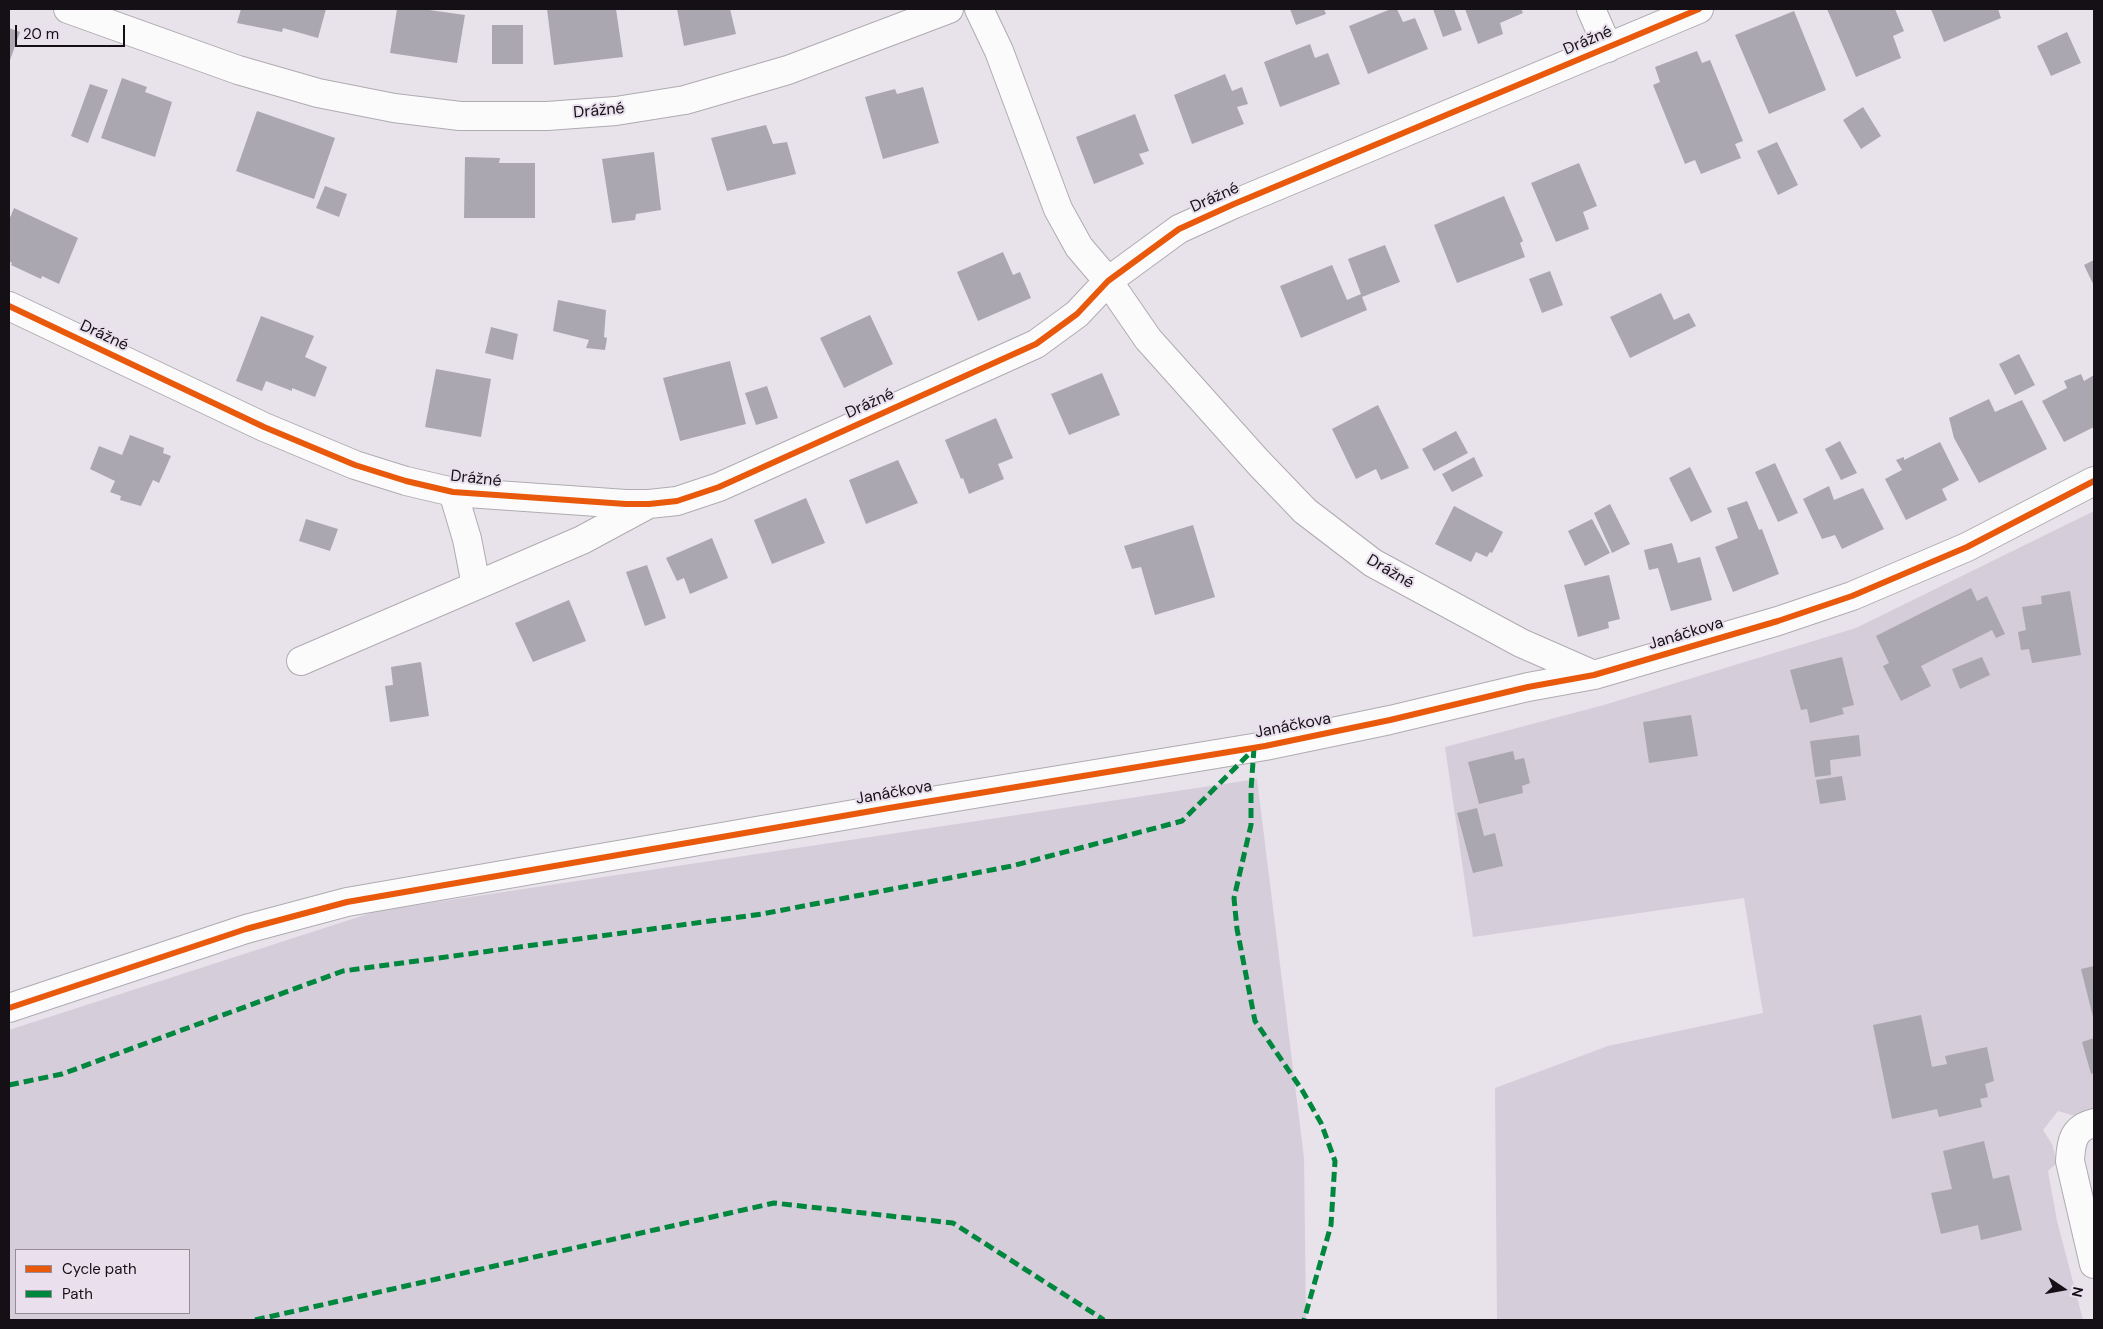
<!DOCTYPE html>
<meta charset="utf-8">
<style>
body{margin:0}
#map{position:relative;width:2103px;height:1329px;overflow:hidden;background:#e8e2ea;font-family:"DM Sans",sans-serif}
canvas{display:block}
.frame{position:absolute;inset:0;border:10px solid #141015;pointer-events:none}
.legend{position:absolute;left:15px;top:1249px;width:175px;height:65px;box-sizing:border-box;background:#e9dfed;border:1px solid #948c97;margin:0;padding:6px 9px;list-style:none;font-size:15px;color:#141015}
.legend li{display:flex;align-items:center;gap:10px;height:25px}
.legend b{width:25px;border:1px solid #948c97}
.north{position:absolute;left:2038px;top:1264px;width:50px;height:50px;-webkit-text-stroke:4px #e9dfed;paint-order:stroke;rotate:102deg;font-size:14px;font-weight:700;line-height:20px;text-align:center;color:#141015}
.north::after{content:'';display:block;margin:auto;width:18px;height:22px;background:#141015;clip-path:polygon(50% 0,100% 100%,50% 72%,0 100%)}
.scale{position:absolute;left:15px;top:25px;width:110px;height:22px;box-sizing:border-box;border:2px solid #141015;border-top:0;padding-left:6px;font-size:15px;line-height:18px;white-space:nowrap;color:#141015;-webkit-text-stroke:4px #e9dfed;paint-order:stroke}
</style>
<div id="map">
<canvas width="2103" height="1329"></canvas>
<div class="frame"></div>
<ul class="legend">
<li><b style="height:6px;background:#e8590c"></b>Cycle path</li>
<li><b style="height:6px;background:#00873e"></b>Path</li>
</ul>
<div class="north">N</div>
<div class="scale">20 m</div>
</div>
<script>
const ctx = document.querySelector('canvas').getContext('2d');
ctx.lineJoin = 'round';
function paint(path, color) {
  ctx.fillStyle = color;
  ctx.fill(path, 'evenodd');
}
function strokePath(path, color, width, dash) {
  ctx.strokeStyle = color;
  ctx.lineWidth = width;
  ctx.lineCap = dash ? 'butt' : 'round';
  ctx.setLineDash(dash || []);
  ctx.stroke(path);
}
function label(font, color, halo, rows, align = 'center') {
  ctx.font = font + ' "DM Sans",sans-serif';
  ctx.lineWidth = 4;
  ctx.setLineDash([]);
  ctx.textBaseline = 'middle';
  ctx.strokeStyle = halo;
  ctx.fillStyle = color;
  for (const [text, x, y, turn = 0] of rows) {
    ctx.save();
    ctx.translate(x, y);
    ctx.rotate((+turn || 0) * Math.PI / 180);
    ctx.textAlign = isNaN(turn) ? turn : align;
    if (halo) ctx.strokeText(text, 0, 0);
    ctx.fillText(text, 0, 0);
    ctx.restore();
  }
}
const green = new Path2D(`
 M 2094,511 L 2094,1110 L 2075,1116 L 2058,1111 L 2043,1130 L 2052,1144 L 2057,1163 L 2048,1171 L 2057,1221 L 2083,1320 L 1497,1320 L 1495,1088 L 1608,1046 L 1763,1013 L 1744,898 L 1473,937 L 1445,747 L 1604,705 L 1856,628 Z
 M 1257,779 L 1304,1158 L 1306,1320 L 9,1320 L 9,1030 L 377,911 ZM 16,1250 L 189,1250 L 189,1313 L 16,1313 Z`);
const building = new Path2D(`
 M 241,9 L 326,9 L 318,38 L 283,28 L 282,32 L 237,23 Z
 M 397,9 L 422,9 L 465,15 L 457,63 L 390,53 Z
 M 547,9 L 616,9 L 623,57 L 554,65 Z
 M 677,9 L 730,9 L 736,34 L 684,46 Z
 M 1290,9 L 1324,9 L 1326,14 L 1296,25 Z
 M 1391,9 L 1397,9 L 1403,22 L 1415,18 L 1428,49 L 1368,74 L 1349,26 Z
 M 1433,9 L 1454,9 L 1462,30 L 1443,37 Z
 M 1465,9 L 1521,9 L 1523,13 L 1500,23 L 1503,34 L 1478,44 Z
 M 1827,9 L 1895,9 L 1904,31 L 1893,36 L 1901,58 L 1856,77 Z
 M 1931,9 L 1998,9 L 2001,18 L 1944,42 Z
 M 1794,11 L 1826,90 L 1769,114 L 1735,35 Z
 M 492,25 L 523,25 L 523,64 L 492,64 Z
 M 9,28 L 20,32 L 9,63 Z
 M 2067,32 L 2081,63 L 2051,76 L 2037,46 Z
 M 1310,44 L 1315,58 L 1328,53 L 1340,84 L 1280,107 L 1264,62 Z
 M 1697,51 L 1702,63 L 1710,60 L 1743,141 L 1735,144 L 1741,158 L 1701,174 L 1695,160 L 1685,164 L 1653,85 L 1660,82 L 1655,67 Z
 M 1225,74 L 1232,91 L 1242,87 L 1248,104 L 1237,107 L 1244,124 L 1192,144 L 1174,95 Z
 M 122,78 L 147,87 L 145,92 L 172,102 L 155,157 L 101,138 Z
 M 90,84 L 108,90 L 88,143 L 71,136 Z
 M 923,87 L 939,143 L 883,159 L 865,97 L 895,89 L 897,94 Z
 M 1863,107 L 1881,136 L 1861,149 L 1843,120 Z
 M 257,111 L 335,138 L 314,199 L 236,171 Z
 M 1135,114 L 1149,151 L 1139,154 L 1144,164 L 1094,184 L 1076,137 Z
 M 766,125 L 773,144 L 787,142 L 796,174 L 727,191 L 711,138 Z
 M 1777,142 L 1798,185 L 1778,195 L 1757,151 Z
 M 654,152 L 661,210 L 636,214 L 635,220 L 612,223 L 602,159 Z
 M 465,157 L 500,158 L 499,163 L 535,163 L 535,218 L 464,218 Z
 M 1579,163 L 1597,206 L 1583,212 L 1589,229 L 1556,242 L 1531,183 Z
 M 325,186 L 347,194 L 339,217 L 316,208 Z
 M 1504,196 L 1523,241 L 1520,243 L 1525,257 L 1457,283 L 1434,225 Z
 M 14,208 L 78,238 L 59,284 L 42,276 L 41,279 L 11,265 L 12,263 L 9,261 L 9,220 Z
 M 1385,245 L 1400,282 L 1362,297 L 1367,310 L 1301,338 L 1280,286 L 1332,265 L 1347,300 L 1361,294 L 1348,259 Z
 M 1003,252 L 1013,275 L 1020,272 L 1031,298 L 978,321 L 957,272 Z
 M 2094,260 L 2094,286 L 2084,265 Z
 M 1550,271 L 1563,305 L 1542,313 L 1529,279 Z
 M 1661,293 L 1674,320 L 1689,313 L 1696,326 L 1630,358 L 1610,317 Z
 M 558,300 L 606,310 L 604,337 L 607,338 L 605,350 L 586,348 L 589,340 L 553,331 Z
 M 870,315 L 893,364 L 844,388 L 820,338 Z
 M 261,316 L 314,336 L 305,357 L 327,367 L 315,397 L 292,388 L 292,391 L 266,381 L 262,391 L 236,381 Z
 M 491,327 L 518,334 L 513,360 L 485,353 Z
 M 2019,354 L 2035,385 L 2015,395 L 1999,364 Z
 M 730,361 L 746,424 L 680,441 L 663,378 Z
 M 436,369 L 491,379 L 481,437 L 425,427 Z
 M 1102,373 L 1120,415 L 1069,435 L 1051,394 Z
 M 2081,374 L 2084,381 L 2094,375 L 2094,427 L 2064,442 L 2042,401 L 2067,388 L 2064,381 Z
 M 767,386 L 778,418 L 756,425 L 745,393 Z
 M 1989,399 L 1995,412 L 2022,400 L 2047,449 L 1979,483 L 1954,438 L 1949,418 Z
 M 1378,405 L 1409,468 L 1381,480 L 1376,469 L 1356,479 L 1332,429 Z
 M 996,418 L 1013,458 L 998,464 L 1004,479 L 969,494 L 963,478 L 961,479 L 945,440 Z
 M 1456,431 L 1468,453 L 1434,471 L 1422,449 Z
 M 130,435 L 164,448 L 163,453 L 171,456 L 159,483 L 153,480 L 141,506 L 120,500 L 121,496 L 110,492 L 115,481 L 90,469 L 99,446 L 122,455 Z
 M 1840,441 L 1857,473 L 1841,480 L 1825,449 Z
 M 1940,442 L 1959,480 L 1942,489 L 1947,500 L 1906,520 L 1885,479 L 1902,470 L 1896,460 L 1904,457 L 1904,460 Z
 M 1474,457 L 1483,476 L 1452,492 L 1442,474 Z
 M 898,460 L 918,503 L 866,524 L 849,480 Z
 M 1775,463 L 1798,513 L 1778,522 L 1755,472 Z
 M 1690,467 L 1712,512 L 1691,522 L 1669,478 Z
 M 1829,486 L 1834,500 L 1863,488 L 1884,529 L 1842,549 L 1835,535 L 1822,539 L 1803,499 Z
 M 806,498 L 825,543 L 772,564 L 754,520 Z
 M 1747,501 L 1759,530 L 1762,529 L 1779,574 L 1733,592 L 1715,547 L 1738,538 L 1727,508 Z
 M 1610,504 L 1630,544 L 1612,553 L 1594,513 Z
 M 1454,506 L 1503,532 L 1492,553 L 1490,552 L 1487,557 L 1476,552 L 1471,562 L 1435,544 Z
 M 306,519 L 338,529 L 330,551 L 299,541 Z
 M 1592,519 L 1610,553 L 1585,566 L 1568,531 Z
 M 1193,525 L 1215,597 L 1155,615 L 1141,567 L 1132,569 L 1124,546 Z
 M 712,538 L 728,578 L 690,594 L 684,578 L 677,581 L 666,558 Z
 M 1672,543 L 1678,563 L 1700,557 L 1712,600 L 1671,611 L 1658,568 L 1649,570 L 1644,550 Z
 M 647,565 L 666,618 L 645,626 L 626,572 Z
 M 1609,575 L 1620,619 L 1608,622 L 1609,628 L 1578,637 L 1564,585 Z
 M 1971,588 L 1977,601 L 1987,596 L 2005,634 L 1996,638 L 1992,630 L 1921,666 L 1931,686 L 1901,701 L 1883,666 L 1889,663 L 1876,636 Z
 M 2070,591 L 2081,655 L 2032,663 L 2029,649 L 2021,650 L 2018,632 L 2026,630 L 2022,607 L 2042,604 L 2041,596 Z
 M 569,600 L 586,641 L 533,662 L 515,623 Z
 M 1842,657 L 1854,705 L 1842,708 L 1844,714 L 1810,723 L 1807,709 L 1801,710 L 1790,670 Z
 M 1982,657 L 1990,675 L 1960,689 L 1952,669 Z
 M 421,662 L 429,716 L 390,722 L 385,686 L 393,685 L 391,667 Z
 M 1691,715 L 1698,756 L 1649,763 L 1643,722 Z
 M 1859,735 L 1861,756 L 1830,760 L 1831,775 L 1815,777 L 1810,741 Z
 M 1513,751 L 1515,760 L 1524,758 L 1530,783 L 1522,786 L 1523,793 L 1479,804 L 1468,762 Z
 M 1842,776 L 1846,800 L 1820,804 L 1816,780 Z
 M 1477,808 L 1484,836 L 1495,833 L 1503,866 L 1473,873 L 1457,813 Z
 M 2094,966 L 2094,1021 L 2081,969 Z
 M 1921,1015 L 1932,1067 L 1947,1064 L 1945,1056 L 1987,1047 L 1994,1081 L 1985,1084 L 1988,1097 L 1980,1099 L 1982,1107 L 1939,1117 L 1937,1109 L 1892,1119 L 1873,1025 Z
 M 2094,1038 L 2094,1073 L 2091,1074 L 2082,1042 Z
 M 1984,1141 L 1993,1179 L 2009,1175 L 2022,1230 L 1981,1240 L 1978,1225 L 1941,1234 L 1931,1193 L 1952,1189 L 1943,1151 Z`);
const street = new Path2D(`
 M 68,9 L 238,70 L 318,93 L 394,108 L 460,116 L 547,116 L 616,111 L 685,100 L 788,70 L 949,9
 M 979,9 L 999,51 L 1058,209 L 1079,247 L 1108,281 L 1148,339 L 1258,462 L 1305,511 L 1373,563 L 1521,643 L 1594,675
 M 1591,9 L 1608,48
 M 9,306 L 264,427 L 355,465 L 406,481 L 453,492 L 626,504 L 649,504 L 677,501 L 719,487 L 1036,344 L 1077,314 L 1108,281 L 1179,229 L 1234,204 L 1699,9
 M 453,492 L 467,539 L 476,585
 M 301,661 L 582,540 L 647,505
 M 9,1008 L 246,929 L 347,902 L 889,808 L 1265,746 L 1390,720 L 1528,687 L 1594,675 L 1778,621 L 1852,596 L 1967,547 L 2094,481
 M 2094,1123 C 2073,1128 2071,1142 2070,1161 L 2094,1264`);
const quiet = new Path2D(`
 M 1254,748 L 1251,790 L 1251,825 L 1234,898 L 1237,929 L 1255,1021 L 1302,1090 L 1321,1123 L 1335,1161 L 1331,1225 L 1304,1320
 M 9,1085 L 62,1074 L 343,971 L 762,914 L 1012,866 L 1182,821 L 1253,750
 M 255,1320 L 774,1203 L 953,1223 L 1104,1320`);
const cycleway = new Path2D(`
 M 9,306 L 264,427 L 355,465 L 406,481 L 453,492 L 626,504 L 649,504 L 677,501 L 719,487 L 1036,344 L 1077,314 L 1108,281 L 1179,229 L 1234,204 L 1699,9
 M 9,1008 L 246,929 L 347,902 L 889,808 L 1265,746 L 1390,720 L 1528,687 L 1594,675 L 1778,621 L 1852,596 L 1967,547 L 2094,481`);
const streetNames = [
 ["Drážné",1588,41,-23],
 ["Drážné",599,111,-5],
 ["Drážné",1215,198,-24],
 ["Drážné",104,336,25],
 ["Drážné",870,404,-24],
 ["Drážné",476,479,6],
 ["Drážné",1390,572,30],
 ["Janáčkova",1686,634,-17],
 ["Janáčkova",1293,726,-11],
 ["Janáčkova",894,793,-10]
];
paint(green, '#d6cdda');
paint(building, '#aaa7b0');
strokePath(street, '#afabb1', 30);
strokePath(street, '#fcfbfc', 28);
strokePath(quiet, '#00873e', 5, [10, 5]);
strokePath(cycleway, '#e8590c', 6);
label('16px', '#141015', '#e9dfed', streetNames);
</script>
